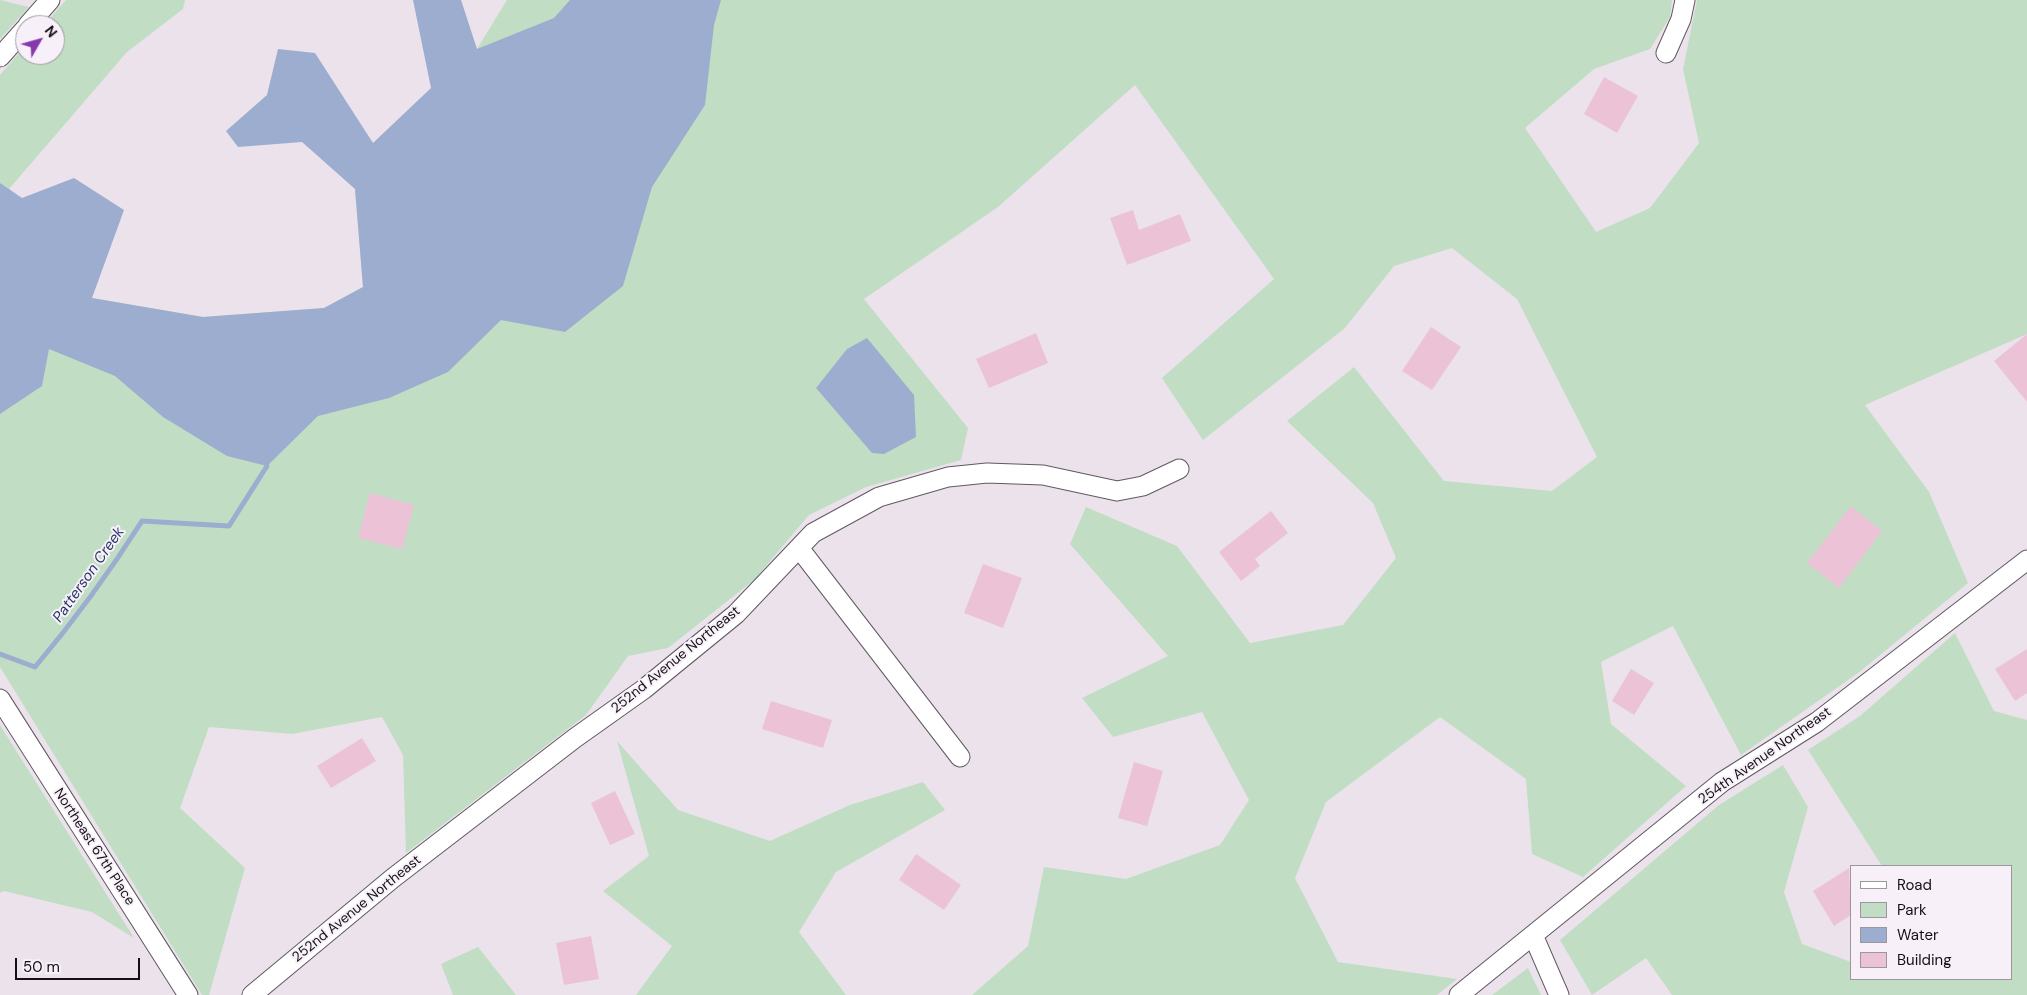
<!DOCTYPE html>
<style>
body{margin:0}
#map{position:relative;width:2027px;height:995px;overflow:hidden;background:#ebe2eb;font-family:"DM Sans",sans-serif}
canvas{display:block}
.legend{position:absolute;left:1850px;top:865px;width:162px;height:115px;box-sizing:border-box;background:#f8f0f9;border:1px solid #9c969d;margin:0;padding:6px 9px;list-style:none;font-size:15px;color:#131013}
.legend li{display:flex;align-items:center;gap:10px;height:25px}
.legend b{width:25px;border:1px solid #9c969d}
.north{position:absolute;left:15px;top:15px;width:50px;height:50px;box-sizing:border-box;background:#f8f0f9;border:1px solid #9c969d;border-radius:50%;rotate:52deg;font-size:14px;font-weight:700;line-height:20px;text-align:center;color:#131013}
.north::after{content:'';display:block;margin:auto;width:18px;height:22px;background:#853aac;clip-path:polygon(50% 0,100% 100%,50% 72%,0 100%)}
.scale{position:absolute;left:15px;top:958px;width:125px;height:22px;box-sizing:border-box;border:2px solid #131013;border-top:0;padding-left:6px;font-size:15px;line-height:18px;white-space:nowrap;color:#131013;-webkit-text-stroke:4px #f8f0f9;paint-order:stroke}
</style>
<div id="map">
<canvas width="2027" height="995"></canvas>
<ul class="legend">
<li><b style="height:6px;background:#fff"></b>Road</li>
<li><b style="height:14px;background:#c1dec4"></b>Park</li>
<li><b style="height:14px;background:#9cadcf"></b>Water</li>
<li><b style="height:14px;background:#ecc3d6"></b>Building</li>
</ul>
<div class="north">N</div>
<div class="scale">50 m</div>
</div>
<script>
const ctx = document.querySelector('canvas').getContext('2d');
ctx.lineJoin = 'round';
function paint(path, color) {
  ctx.fillStyle = color;
  ctx.fill(path, 'evenodd');
}
function strokePath(path, color, width, dash) {
  ctx.strokeStyle = color;
  ctx.lineWidth = width;
  ctx.lineCap = dash ? 'butt' : 'round';
  ctx.setLineDash(dash || []);
  ctx.stroke(path);
}
function label(font, color, halo, rows, align = 'center') {
  ctx.font = font + ' "DM Sans",sans-serif';
  ctx.lineWidth = 4;
  ctx.setLineDash([]);
  ctx.textBaseline = 'middle';
  ctx.strokeStyle = halo;
  ctx.fillStyle = color;
  for (const [text, x, y, turn = 0] of rows) {
    ctx.save();
    ctx.translate(x, y);
    ctx.rotate((+turn || 0) * Math.PI / 180);
    ctx.textAlign = isNaN(turn) ? turn : align;
    if (halo) ctx.strokeText(text, 0, 0);
    ctx.fillText(text, 0, 0);
    ctx.restore();
  }
}
const green = new Path2D(`
 M 0,0 L 29,7 L 0,39 Z
 M 66,0 L 185,0 L 183,9 L 127,52 L 9,189 L 55,222 L 92,298 L 203,317 L 324,308 L 363,287 L 355,189 L 477,49 L 507,0 L 1672,0 L 1670,17 L 1650,49 L 1594,69 L 1525,128 L 1596,232 L 1650,208 L 1699,143 L 1683,69 L 1697,0 L 2027,0 L 2027,334 L 1865,405 L 1929,492 L 1968,583 L 1858,673 L 1741,755 L 1673,626 L 1601,662 L 1611,724 L 1686,786 L 1583,877 L 1532,854 L 1526,779 L 1440,717 L 1326,802 L 1295,878 L 1338,962 L 1457,979 L 1437,995 L 972,995 L 1028,946 L 1044,867 L 1126,879 L 1220,845 L 1249,800 L 1202,712 L 1113,737 L 1082,698 L 1168,656 L 1070,544 L 1086,507 L 1177,546 L 1250,643 L 1343,625 L 1396,558 L 1373,503 L 1287,421 L 1354,367 L 1444,481 L 1552,491 L 1597,457 L 1517,299 L 1452,248 L 1394,266 L 1345,328 L 1203,440 L 1162,378 L 1274,279 L 1135,85 L 998,207 L 864,299 L 968,428 L 961,460 L 866,487 L 809,515 L 754,580 L 668,648 L 628,656 L 586,715 L 406,853 L 403,755 L 382,717 L 292,734 L 209,727 L 180,808 L 245,868 L 209,995 L 202,995 L 0,667 L 0,75 L 25,46 L 25,55 L 55,55 L 55,25 L 44,25 Z
 M 1955,633 L 1994,711 L 2027,720 L 2027,995 L 1672,995 L 1646,958 L 1592,995 L 1560,940 L 1719,805 L 1783,765 L 1808,807 L 1784,892 L 1802,944 L 1851,962 L 1851,979 L 2011,979 L 2011,866 L 1882,866 L 1808,750 L 1860,716 Z
 M 0,725 L 134,938 L 92,912 L 4,891 L 0,893 Z
 M 617,741 L 678,810 L 770,841 L 850,805 L 923,782 L 945,810 L 836,872 L 799,932 L 846,995 L 636,995 L 672,946 L 603,891 L 649,856 Z
 M 478,947 L 516,995 L 453,995 L 441,964 Z
 M 1528,968 L 1541,995 L 1492,995 Z`);
const water = new Path2D(`
 M 413,0 L 461,0 L 477,49 L 554,18 L 570,0 L 721,0 L 714,25 L 705,105 L 652,187 L 623,286 L 565,332 L 501,320 L 448,372 L 389,398 L 318,416 L 267,466 L 227,456 L 163,417 L 115,376 L 49,349 L 42,386 L 0,414 L 0,183 L 22,198 L 74,178 L 124,210 L 92,298 L 203,317 L 324,308 L 363,287 L 355,189 L 302,142 L 238,147 L 226,131 L 267,95 L 278,49 L 315,53 L 373,143 L 431,88 Z
 M 867,338 L 914,395 L 916,437 L 884,454 L 872,453 L 816,388 L 847,349 Z`);
const stream = new Path2D(`
 M 0,654 L 35,667 C 74,621 109,573 142,521 L 229,526 L 267,466`);
const building = new Path2D(`
 M 1604,77 L 1638,96 L 1617,133 L 1584,114 Z
 M 1133,210 L 1139,230 L 1180,214 L 1191,241 L 1127,265 L 1110,218 Z
 M 1431,327 L 1461,347 L 1432,390 L 1402,371 Z
 M 1036,333 L 1048,363 L 989,388 L 976,359 Z
 M 2027,334 L 2027,402 L 1994,361 Z
 M 370,493 L 414,505 L 402,549 L 358,538 Z
 M 1851,506 L 1882,531 L 1839,588 L 1807,563 Z
 M 1271,511 L 1288,533 L 1255,559 L 1260,566 L 1241,581 L 1219,552 Z
 M 983,564 L 1022,578 L 1003,628 L 964,613 Z
 M 2027,649 L 2027,693 L 2015,701 L 1995,669 Z
 M 1631,669 L 1654,683 L 1634,715 L 1612,701 Z
 M 771,701 L 832,720 L 823,748 L 762,729 Z
 M 362,738 L 376,761 L 331,788 L 317,766 Z
 M 1134,762 L 1163,771 L 1147,826 L 1118,818 Z
 M 615,791 L 635,834 L 610,845 L 591,803 Z
 M 916,854 L 961,885 L 944,910 L 899,880 Z
 M 1849,868 L 1851,915 L 1834,926 L 1813,891 Z
 M 591,936 L 599,979 L 564,985 L 556,943 Z`);
const minor = new Path2D(`
 M 28,25 L 50,0
 M 1666,53 L 1681,19 L 1685,0
 M 0,57 L 25,29
 M 799,548 L 960,757
 M 0,699 L 188,995
 M 1533,935 L 1559,995
 M 252,995 L 393,878 L 575,738 L 644,689 L 736,614 L 813,533 L 879,497 L 948,477 L 987,473 L 1043,475 L 1117,491 L 1143,486 L 1179,469
 M 1459,995 L 1722,782 L 1817,722 L 2027,560`);
const streetNames = [
 ["252nd Avenue Northeast",676,660,-39],
 ["254th Avenue Northeast",1765,756,-35],
 ["Northeast 67th Place",94,847,57],
 ["252nd Avenue Northeast",357,909,-39]
];
const waterNames = [
 ["Patterson Creek",89,575,-55]
];
paint(green, '#c1dec4');
paint(water, '#9cadcf');
strokePath(stream, '#9cadcf', 5);
paint(building, '#ecc3d6');
strokePath(minor, '#605961', 21);
strokePath(minor, '#fff', 19);
label('14px', '#131013', '#f8f0f9', streetNames);
label('italic 15px', '#253967', '#f8f0f9', waterNames);
</script>
